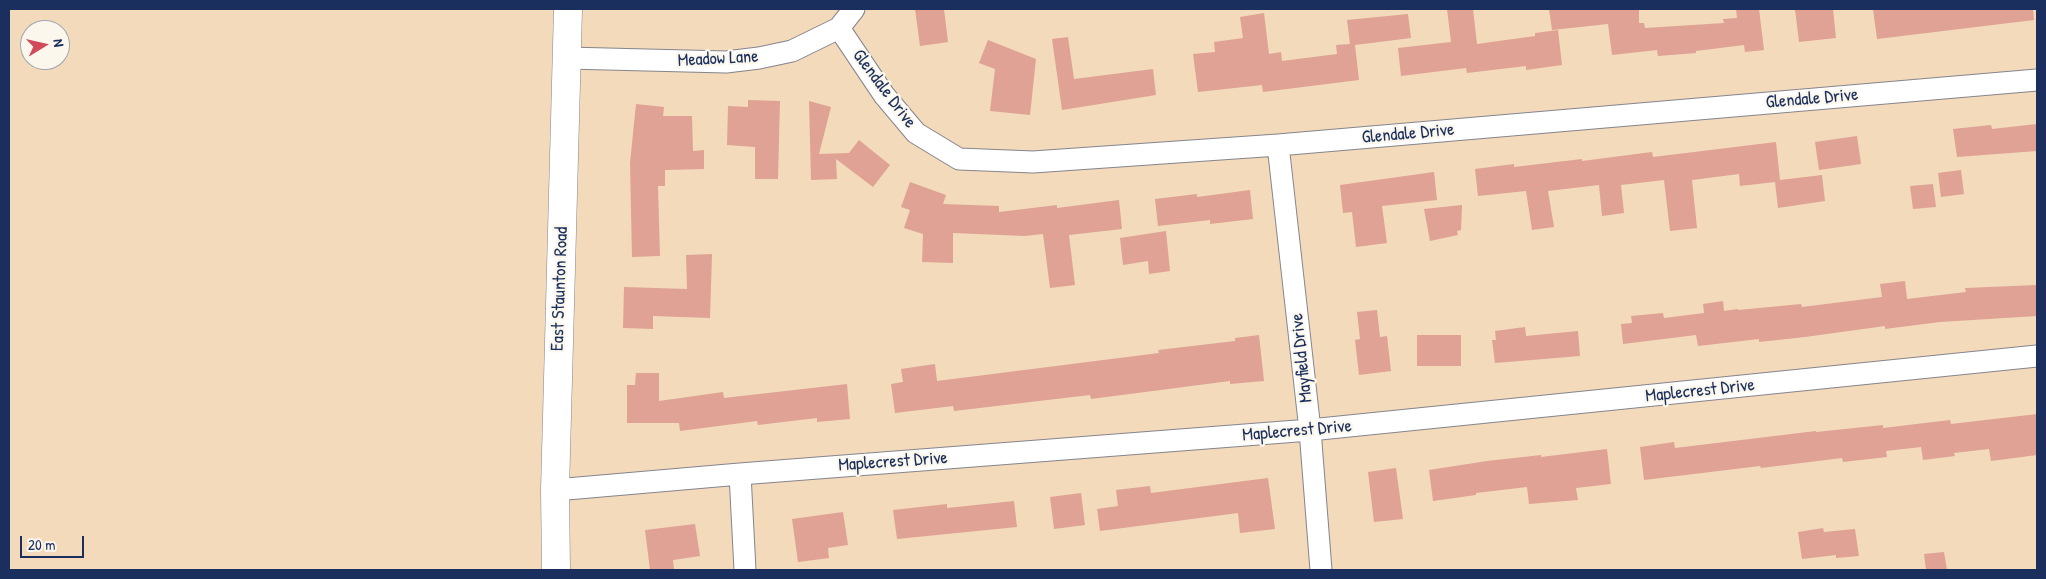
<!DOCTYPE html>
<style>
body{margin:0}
#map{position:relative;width:2046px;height:579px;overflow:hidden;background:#f2dabb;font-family:"Patrick Hand",sans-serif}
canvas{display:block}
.frame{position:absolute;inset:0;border:10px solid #1b2f5e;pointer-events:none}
.north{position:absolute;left:20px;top:20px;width:50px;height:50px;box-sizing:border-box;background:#fbf7ec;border:1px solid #a1a7b3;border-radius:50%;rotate:81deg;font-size:14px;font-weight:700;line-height:20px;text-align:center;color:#1b2f5e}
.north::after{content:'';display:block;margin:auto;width:18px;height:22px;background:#d1495b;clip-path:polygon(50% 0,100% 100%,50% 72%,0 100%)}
.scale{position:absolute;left:20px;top:536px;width:64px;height:22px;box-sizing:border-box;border:2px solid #1b2f5e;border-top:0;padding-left:6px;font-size:15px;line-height:18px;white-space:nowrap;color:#1b2f5e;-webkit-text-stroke:4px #fbf7ec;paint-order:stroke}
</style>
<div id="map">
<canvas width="2046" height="579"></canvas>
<div class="frame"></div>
<div class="north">N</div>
<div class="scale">20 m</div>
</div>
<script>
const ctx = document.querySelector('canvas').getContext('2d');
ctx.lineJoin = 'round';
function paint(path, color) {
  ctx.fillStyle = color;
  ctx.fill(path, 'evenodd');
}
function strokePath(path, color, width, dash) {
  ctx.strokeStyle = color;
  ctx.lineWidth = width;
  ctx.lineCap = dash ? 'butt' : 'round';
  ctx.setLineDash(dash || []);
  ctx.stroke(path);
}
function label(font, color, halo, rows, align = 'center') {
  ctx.font = font + ' "Patrick Hand",sans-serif';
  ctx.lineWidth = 4.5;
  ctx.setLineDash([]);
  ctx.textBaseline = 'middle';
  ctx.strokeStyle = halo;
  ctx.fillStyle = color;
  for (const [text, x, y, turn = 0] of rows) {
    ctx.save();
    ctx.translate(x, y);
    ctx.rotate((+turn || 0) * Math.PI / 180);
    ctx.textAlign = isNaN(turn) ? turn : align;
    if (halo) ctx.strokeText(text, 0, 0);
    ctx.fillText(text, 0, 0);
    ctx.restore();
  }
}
const building = new Path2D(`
 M 915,9 L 944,9 L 948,42 L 920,46 Z
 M 1447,9 L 1473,9 L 1477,44 L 1535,36 L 1535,33 L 1558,30 L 1562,65 L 1526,70 L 1526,66 L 1467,73 L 1466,68 L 1401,76 L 1398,48 L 1451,42 Z
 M 1549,9 L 1639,9 L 1639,23 L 1644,23 L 1645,28 L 1724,23 L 1723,19 L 1737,18 L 1736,9 L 1759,9 L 1764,50 L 1745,52 L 1744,45 L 1696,51 L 1696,53 L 1658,56 L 1657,50 L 1612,55 L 1608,24 L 1552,30 Z
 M 1795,9 L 1833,9 L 1836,38 L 1799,42 Z
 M 1873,9 L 2033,9 L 2034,20 L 1877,39 Z
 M 1264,13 L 1269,54 L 1281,52 L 1282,61 L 1337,54 L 1336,45 L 1350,44 L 1347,20 L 1408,14 L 1411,38 L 1355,45 L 1359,80 L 1263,92 L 1262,85 L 1198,92 L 1193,54 L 1215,52 L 1214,42 L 1243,38 L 1240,17 Z
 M 1068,37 L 1074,79 L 1153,69 L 1156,95 L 1062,110 L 1052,39 Z
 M 988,40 L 1036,59 L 1030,115 L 990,111 L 995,69 L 979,63 Z
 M 748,100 L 780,101 L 778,179 L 755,179 L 755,147 L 727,145 L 728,106 L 748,107 Z
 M 809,101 L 831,107 L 819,154 L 849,153 L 859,140 L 890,165 L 873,187 L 836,159 L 837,179 L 811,180 Z
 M 636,104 L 664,107 L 663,116 L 692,116 L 693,151 L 704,150 L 704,169 L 665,170 L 665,186 L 658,186 L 660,256 L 632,257 L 630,163 Z
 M 2037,124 L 2037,151 L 1957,157 L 1953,129 L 1991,125 L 1992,129 Z
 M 1857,136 L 1861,164 L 1819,170 L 1815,142 Z
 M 1776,142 L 1780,180 L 1822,175 L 1825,201 L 1778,208 L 1775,182 L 1740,186 L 1739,174 L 1692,180 L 1697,228 L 1670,231 L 1664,180 L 1621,185 L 1624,213 L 1602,216 L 1599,185 L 1548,191 L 1554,227 L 1532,230 L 1526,191 L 1478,196 L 1475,169 L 1514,164 L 1514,167 L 1582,159 L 1582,161 L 1652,152 L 1653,157 Z
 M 1961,170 L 1964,194 L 1941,197 L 1938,173 Z
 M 1434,172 L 1437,200 L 1382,206 L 1387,243 L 1356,247 L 1352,212 L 1343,213 L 1340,185 Z
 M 910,182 L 946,195 L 943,204 L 999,206 L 999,212 L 1057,205 L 1057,208 L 1119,200 L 1122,229 L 1069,235 L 1075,285 L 1050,288 L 1043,234 L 1025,236 L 953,233 L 953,263 L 922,262 L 923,234 L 904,228 L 910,210 L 901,207 Z
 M 1933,184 L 1936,207 L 1913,209 L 1910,186 Z
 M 1250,190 L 1253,219 L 1210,224 L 1210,220 L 1158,226 L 1155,199 L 1197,194 L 1197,197 Z
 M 1462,205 L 1461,230 L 1457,231 L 1458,235 L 1430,241 L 1424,209 Z
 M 1166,231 L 1170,271 L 1149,274 L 1148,261 L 1123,265 L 1120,238 Z
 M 712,254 L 710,318 L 653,316 L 653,329 L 623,328 L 624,287 L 687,289 L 686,255 Z
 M 1905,281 L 1907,299 L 1966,292 L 1965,288 L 2037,285 L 2037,316 L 1940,322 L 1885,329 L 1885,326 L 1805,337 L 1759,342 L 1759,339 L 1698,346 L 1696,335 L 1623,344 L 1621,324 L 1632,323 L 1631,316 L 1663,313 L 1664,318 L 1704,313 L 1703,304 L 1723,301 L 1724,311 L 1738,309 L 1738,310 L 1801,304 L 1802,307 L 1882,297 L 1880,284 Z
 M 1377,310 L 1380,337 L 1387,336 L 1391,371 L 1359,375 L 1355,340 L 1360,339 L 1357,312 Z
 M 1525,327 L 1526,336 L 1578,331 L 1580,356 L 1495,363 L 1492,340 L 1496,340 L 1495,331 Z
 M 1259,335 L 1264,381 L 1230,384 L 1230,381 L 1091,399 L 1090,395 L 954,411 L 953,406 L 895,413 L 891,384 L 903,382 L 901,369 L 935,364 L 937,381 L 1159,353 L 1158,350 L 1235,341 L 1235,338 Z
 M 1417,335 L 1461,335 L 1461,366 L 1417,366 Z
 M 636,373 L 659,373 L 659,401 L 723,392 L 724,398 L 847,384 L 850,419 L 817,422 L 817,418 L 758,425 L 757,421 L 680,431 L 679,423 L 627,423 L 627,385 L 635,385 Z
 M 2037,414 L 2037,455 L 1991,461 L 1989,449 L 1954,453 L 1955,456 L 1923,460 L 1921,447 L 1886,451 L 1887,457 L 1843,462 L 1842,458 L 1761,468 L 1760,466 L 1644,480 L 1640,447 L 1674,442 L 1675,448 L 1816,431 L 1816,432 L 1883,425 L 1883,428 L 1950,420 L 1951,424 Z
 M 1607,449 L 1611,484 L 1576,488 L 1578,500 L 1529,504 L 1527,487 L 1476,493 L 1476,495 L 1433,501 L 1429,470 L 1487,461 L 1541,455 L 1541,457 Z
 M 1396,468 L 1403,519 L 1374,522 L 1368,472 Z
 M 1268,478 L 1275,529 L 1240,533 L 1238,513 L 1100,531 L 1097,509 L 1118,506 L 1116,490 L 1150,486 L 1151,493 Z
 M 1081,493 L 1085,525 L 1054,529 L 1050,497 Z
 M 1014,501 L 1017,527 L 897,539 L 893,510 L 947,504 L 947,508 Z
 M 843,512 L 848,545 L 828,548 L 829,558 L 798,562 L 792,519 Z
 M 695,524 L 700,556 L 673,560 L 674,569 L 650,570 L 645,530 Z
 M 1823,528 L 1824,532 L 1855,529 L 1859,556 L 1836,558 L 1836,555 L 1802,559 L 1798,532 Z
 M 1944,552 L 1947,570 L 1926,570 L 1924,554 Z`);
const minor = new Path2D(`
 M 839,28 L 884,95 L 916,133 L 959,159 L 1033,162 L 1278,145 L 2037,80
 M 567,58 L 726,62 L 759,58 L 792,51 L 839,28 L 854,9
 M 1278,145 L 1310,430 L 1321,570
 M 740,474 L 745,570
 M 555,490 L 740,474 L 1310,430 L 2037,356`);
const secondary = new Path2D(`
 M 556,570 L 555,490 L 568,9`);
const streetNames = [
 ["Meadow Lane",718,59,-3],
 ["Glendale Drive",884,89,53],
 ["Glendale Drive",1812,99,-5],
 ["Glendale Drive",1408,134,-5],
 ["East Staunton Road",560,289,-88],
 ["Mayfield Drive",1302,358,-96],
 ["Maplecrest Drive",1700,391,-6],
 ["Maplecrest Drive",1297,431,-5],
 ["Maplecrest Drive",893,462,-4]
];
paint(building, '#dfa295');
strokePath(minor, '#86848c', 23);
strokePath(secondary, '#86848c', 29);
strokePath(minor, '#fff', 21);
strokePath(secondary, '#fff', 28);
label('18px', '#1b2f5e', '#fbf7ec', streetNames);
</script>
